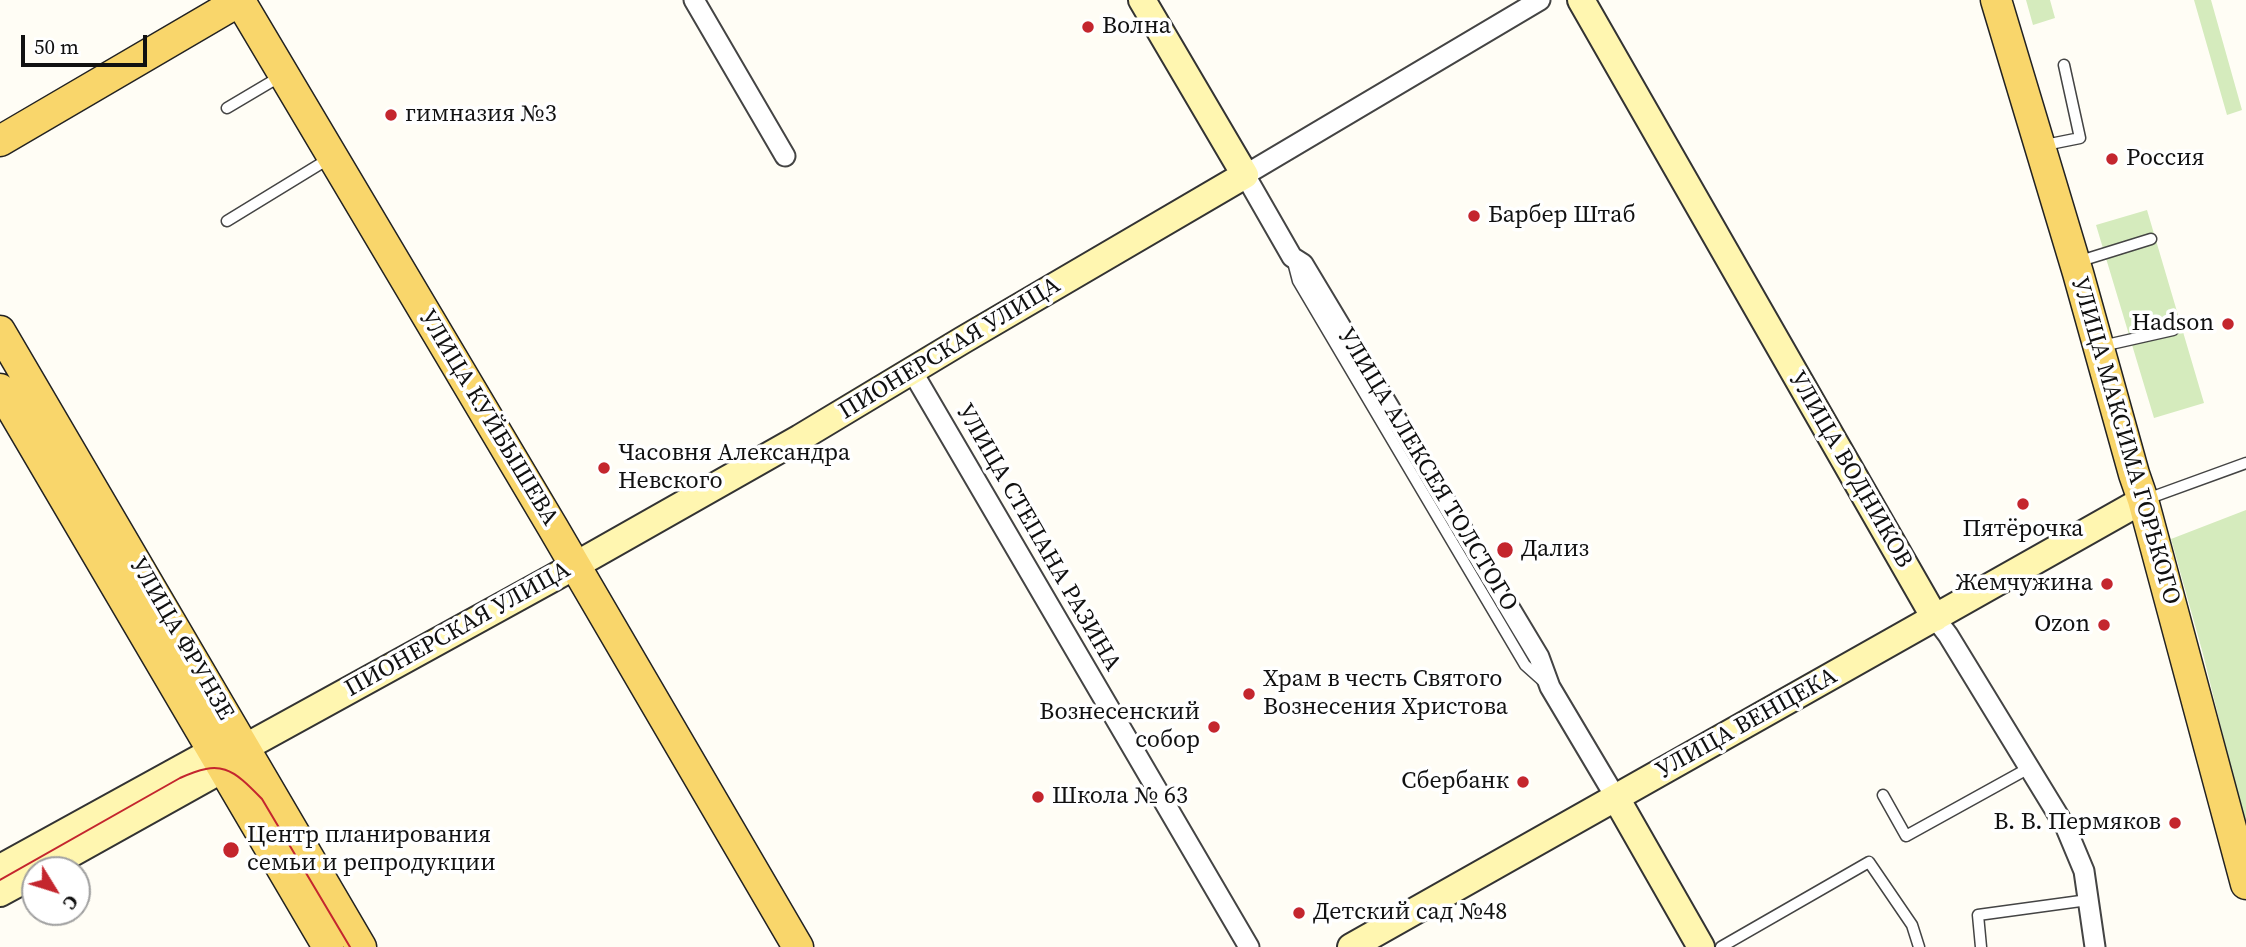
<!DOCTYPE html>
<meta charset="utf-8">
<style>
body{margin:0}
#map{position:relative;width:2246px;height:947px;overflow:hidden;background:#fffdf5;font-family:"Source Serif 4",serif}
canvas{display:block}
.north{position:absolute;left:21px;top:856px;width:70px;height:70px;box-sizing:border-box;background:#fff;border:2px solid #a0a0a0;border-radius:50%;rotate:128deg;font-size:19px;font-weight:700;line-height:28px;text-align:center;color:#111}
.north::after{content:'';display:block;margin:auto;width:24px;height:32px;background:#c4262e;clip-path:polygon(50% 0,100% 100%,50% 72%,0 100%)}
.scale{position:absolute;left:21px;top:35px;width:126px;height:32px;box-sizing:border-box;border:4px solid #111;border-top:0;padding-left:9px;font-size:21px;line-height:24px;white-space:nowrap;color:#111;-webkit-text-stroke:5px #fff;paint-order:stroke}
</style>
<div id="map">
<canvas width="2246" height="947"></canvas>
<div class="north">С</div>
<div class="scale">50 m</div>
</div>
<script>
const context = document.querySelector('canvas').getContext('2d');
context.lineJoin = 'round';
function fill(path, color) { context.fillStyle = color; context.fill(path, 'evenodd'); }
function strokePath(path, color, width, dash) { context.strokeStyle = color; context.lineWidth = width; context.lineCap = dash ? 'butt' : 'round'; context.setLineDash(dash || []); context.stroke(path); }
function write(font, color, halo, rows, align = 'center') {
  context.font = font + ' "Source Serif 4",serif'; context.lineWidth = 7; context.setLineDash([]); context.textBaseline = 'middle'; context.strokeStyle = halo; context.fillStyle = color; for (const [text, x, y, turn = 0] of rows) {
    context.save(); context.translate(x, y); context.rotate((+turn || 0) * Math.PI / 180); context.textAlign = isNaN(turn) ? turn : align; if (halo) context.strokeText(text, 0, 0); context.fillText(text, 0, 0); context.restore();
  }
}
const green = new Path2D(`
 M2026 0H2050L2055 18 2033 25Z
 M2194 0H2211L2242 110 2227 115Z
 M2147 210 2204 403 2154 418 2096 225Z
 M2246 510V829L2203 654 2171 539Z`);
const lane = new Path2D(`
 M227 108 281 76
 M2045 145 2080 138 2064 65
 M227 221 330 158
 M1292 258 1298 281 1525 665 1544 682
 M2077 262 2151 239
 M2102 346 2173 330
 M2147 499 2246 463
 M1883 795 1906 836 2029 768
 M1721 947 1869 862 1912 925 1919 947
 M1981 947 1978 915 2088 900`);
const street = new Path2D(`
 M694 0 785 156
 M1540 0 1245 175 1292 257 1303 264 1539 657 1550 687 1616 798
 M912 371 1249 947
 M1935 618 1948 635 2066 828 2084 871 2095 947`);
const secondary = new Path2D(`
 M1581 0 1935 618
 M244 748 553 578 800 438 963 340 1245 175 1142 0
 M1616 798 1701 947
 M0 868 213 751
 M42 870 223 769
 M0 893 35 874
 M1351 947 2143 500`);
const primary = new Path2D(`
 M1996 0 2078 273 2134 474 2143 500 2246 884
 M240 1 552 526 798 947
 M0 141 241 0
 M0 331C122 536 239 742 361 947
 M0 389 328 947`);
const tram = new Path2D(`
 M0 880 180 778C221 759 232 768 262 799L350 947`);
const markers = [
 [1088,27,7,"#c4262e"],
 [391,115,7,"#c4262e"],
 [2112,159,7,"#c4262e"],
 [1474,216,7,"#c4262e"],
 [2228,324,7,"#c4262e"],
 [604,468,7,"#c4262e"],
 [2023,504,7,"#c4262e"],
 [1505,550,9,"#c4262e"],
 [2107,584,7,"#c4262e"],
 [2104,625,7,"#c4262e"],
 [1249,694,7,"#c4262e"],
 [1214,727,7,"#c4262e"],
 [1523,782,7,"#c4262e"],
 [1038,797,7,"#c4262e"],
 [2175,823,7,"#c4262e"],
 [231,850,9,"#c4262e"],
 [1299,913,7,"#c4262e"]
];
const poiNames = [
 ["Волна",1102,27],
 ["гимназия №3",405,115],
 ["Россия",2126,159],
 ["Барбер Штаб",1488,216],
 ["Hadson",2214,324,"right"],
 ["Часовня Александра",618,454],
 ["Невского",618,482],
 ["Пятёрочка",2023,530,"center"],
 ["Дализ",1521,550],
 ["Жемчужина",2093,584,"right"],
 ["Ozon",2090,625,"right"],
 ["Храм в честь Святого",1263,680],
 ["Вознесения Христова",1263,708],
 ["Вознесенский",1200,713,"right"],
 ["собор",1200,741,"right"],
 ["Сбербанк",1509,782,"right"],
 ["Школа № 63",1052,797],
 ["В. В. Пермяков",2161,823,"right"],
 ["Центр планирования",247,836],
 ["семьи и репродукции",247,864],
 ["Детский сад №48",1313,913]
];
const streetNames = [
 ["ПИОНЕРСКАЯ УЛИЦА",950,349,-31],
 ["УЛИЦА КУЙБЫШЕВА",488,418,59],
 ["УЛИЦА МАКСИМА ГОРЬКОГО",2125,441,74],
 ["УЛИЦА АЛЕКСЕЯ ТОЛСТОГО",1427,470,59],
 ["УЛИЦА ВОДНИКОВ",1850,470,60],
 ["УЛИЦА СТЕПАНА РАЗИНА",1038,538,60],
 ["ПИОНЕРСКАЯ УЛИЦА",458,630,-29],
 ["УЛИЦА ФРУНЗЕ",181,639,60],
 ["УЛИЦА ВЕНЦЕКА",1747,724,-29]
];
fill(green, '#d5ebbd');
strokePath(lane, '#444', 13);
strokePath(street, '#444', 23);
strokePath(secondary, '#333', 30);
strokePath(primary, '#222', 33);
strokePath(lane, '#fff', 10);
strokePath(street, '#fff', 19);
strokePath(secondary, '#fff6b0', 26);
strokePath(primary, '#f9d66b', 30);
strokePath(tram, '#c4262e', 2);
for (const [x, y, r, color] of markers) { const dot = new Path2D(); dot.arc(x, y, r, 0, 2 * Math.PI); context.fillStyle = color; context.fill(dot); strokePath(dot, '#fff', 2.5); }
write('24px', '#111', '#fff', poiNames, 'left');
write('24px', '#111', '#fff', streetNames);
</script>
